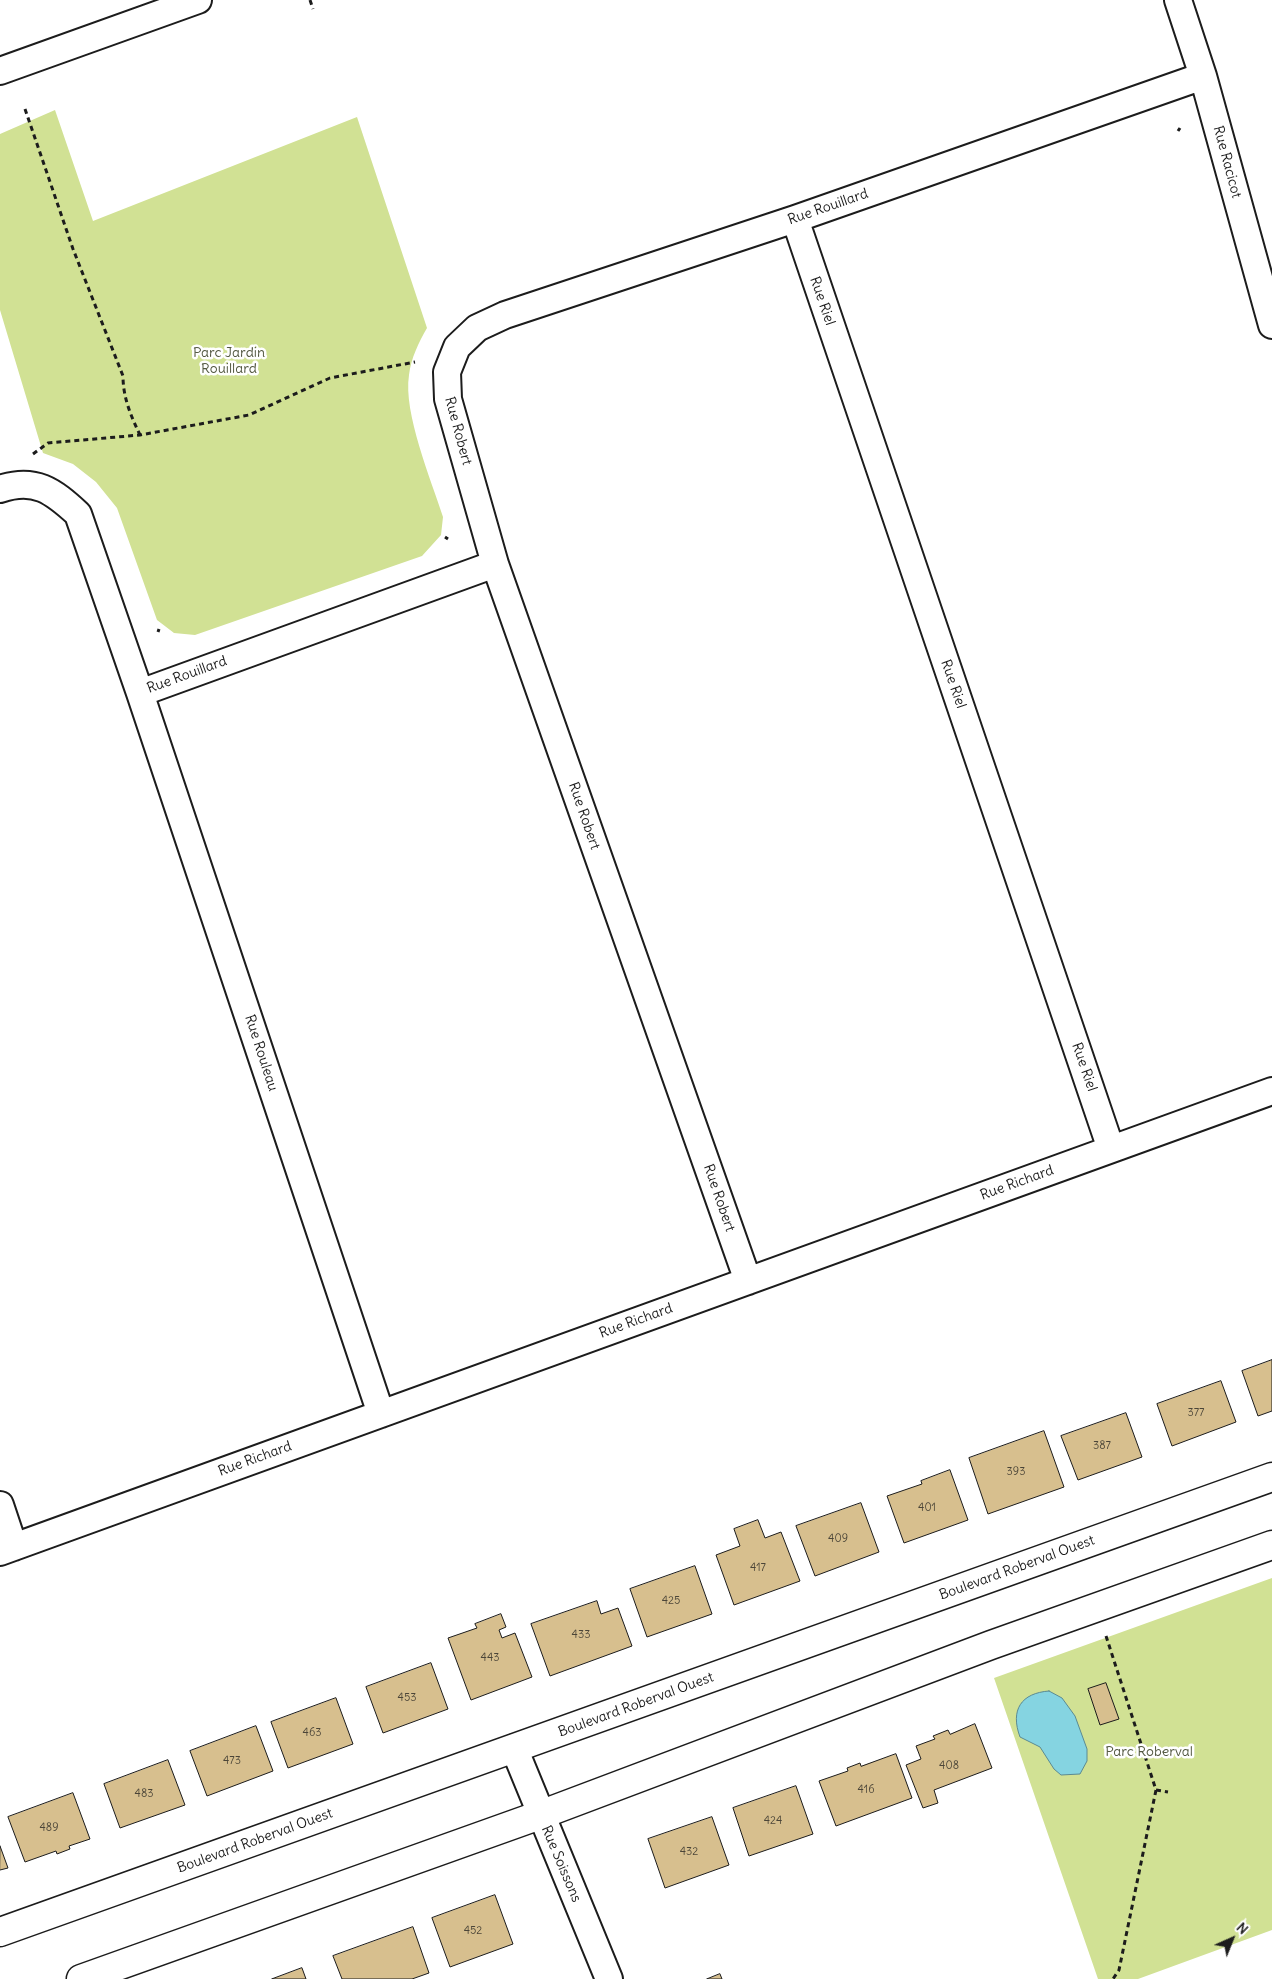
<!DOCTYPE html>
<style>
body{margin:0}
#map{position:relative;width:1272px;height:1979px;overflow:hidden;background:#fff;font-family:Delius,sans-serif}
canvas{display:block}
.north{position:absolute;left:1207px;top:1914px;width:50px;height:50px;-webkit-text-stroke:4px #fff;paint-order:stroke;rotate:44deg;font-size:14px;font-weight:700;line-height:20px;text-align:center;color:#1c1c1c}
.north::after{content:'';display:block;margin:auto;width:18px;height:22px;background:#1c1c1c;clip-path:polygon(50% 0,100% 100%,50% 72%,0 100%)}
</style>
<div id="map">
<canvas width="1272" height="1979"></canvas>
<div class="north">N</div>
</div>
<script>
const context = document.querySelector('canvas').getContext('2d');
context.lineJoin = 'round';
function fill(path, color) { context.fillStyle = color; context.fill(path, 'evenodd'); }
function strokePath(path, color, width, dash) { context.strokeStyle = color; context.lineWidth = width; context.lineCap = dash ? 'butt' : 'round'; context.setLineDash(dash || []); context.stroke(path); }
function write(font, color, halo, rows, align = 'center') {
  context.font = font + ' Delius,sans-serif'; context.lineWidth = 5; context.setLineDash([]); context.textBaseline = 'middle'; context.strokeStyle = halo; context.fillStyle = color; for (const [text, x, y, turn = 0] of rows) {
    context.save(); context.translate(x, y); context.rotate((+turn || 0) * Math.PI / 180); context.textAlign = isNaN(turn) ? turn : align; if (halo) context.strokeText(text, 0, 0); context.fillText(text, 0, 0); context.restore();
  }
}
const green = new Path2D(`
 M55 110 93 221 357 117 427 328C419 342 411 358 409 375 403 413 431 479 443 517L441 535 422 556 195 635 174 633 157 620 117 508 96 482 73 464 43 453 0 310V134Z
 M1272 1578V1930L1138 1979H1098L994 1678Z`);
const water = new Path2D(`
 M1049 1691 1062 1698 1075 1716 1087 1749V1761L1080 1774 1061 1775 1054 1769 1040 1747 1020 1737C1010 1710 1021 1693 1049 1691Z`);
const building = new Path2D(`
 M1272 1360V1411L1258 1416 1242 1371Z
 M1221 1381 1236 1422 1172 1446 1157 1404Z
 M1126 1413 1142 1457 1078 1480 1061 1436Z
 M1044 1431 1064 1487 988 1514 969 1458Z
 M950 1470 968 1520 904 1543 887 1496 922 1484 921 1481Z
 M861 1503 879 1552 815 1576 796 1526Z
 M758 1520 765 1538 781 1532 800 1581 734 1605 716 1555 740 1546 734 1529Z
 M695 1566 712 1614 647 1637 630 1589Z
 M597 1601 601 1614 618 1608 632 1646 550 1676 531 1624Z
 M501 1614 506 1627 499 1630 502 1638 515 1633 532 1677 471 1700 448 1638 477 1628 475 1624Z
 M431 1663 448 1709 383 1733 366 1687Z
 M1106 1683 1119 1719 1100 1725 1088 1689Z
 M336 1698 353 1744 288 1768 271 1722Z
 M975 1724 992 1768 934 1790 938 1803 923 1808 906 1765 921 1759 916 1746 935 1739 933 1736 948 1730 950 1734Z
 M256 1726 273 1771 207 1796 190 1751Z
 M896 1754 912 1798 836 1826 819 1781 848 1771 847 1768 860 1763 861 1766Z
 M168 1760 185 1805 120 1828 104 1784Z
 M796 1786 813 1834 749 1856 733 1808Z
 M73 1793 90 1839 69 1846 70 1849 57 1854 56 1851 25 1862 8 1817Z
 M712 1817 729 1865 665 1888 648 1839Z
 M0 1846 8 1868 0 1870Z
 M495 1895 513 1944 450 1967 432 1918Z
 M413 1927 429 1973 412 1979H342L333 1956Z
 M302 1968 306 1979H272Z
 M720 1974 722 1979H707Z`);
const path = new Path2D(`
 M310 0 313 9
 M25 109 73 249 123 376C123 398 131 416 140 435
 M1178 131 1180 128
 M33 454 48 443 140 435 249 415 330 378 415 362
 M445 537 448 539
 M158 632 159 629
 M1106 1636 1156 1790 1119 1970 1113 1979
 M1156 1790 1168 1792`);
const minor = new Path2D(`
 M1178 0 1203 76 1272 325
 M0 71 198 0
 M795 219 1111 1149
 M0 489C35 477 53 491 78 514L140 693 381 1414
 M140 693 495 564
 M748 1281 495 564 448 399 447 372 457 347 477 328 505 315 795 219 1203 76
 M0 1505 14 1547
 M0 1552 1272 1091
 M514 1748 609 1979`);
const tertiary = new Path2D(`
 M0 1932 1272 1477
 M81 1979 540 1815 991 1645 1272 1545`);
const numberNames = [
 ["377",1196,1413],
 ["387",1102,1446],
 ["393",1016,1472],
 ["401",927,1508],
 ["409",838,1539],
 ["417",758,1568],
 ["425",671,1601],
 ["433",581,1635],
 ["443",490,1658],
 ["453",407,1698],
 ["463",312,1733],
 ["473",232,1761],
 ["408",949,1766],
 ["416",866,1790],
 ["483",144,1794],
 ["424",773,1821],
 ["489",49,1828],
 ["432",689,1852],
 ["452",473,1931]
];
const streetNames = [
 ["Rue Racicot",1227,162,75],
 ["Rue Rouillard",828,207,-19],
 ["Rue Riel",822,301,71],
 ["Rue Robert",458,431,75],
 ["Rue Rouillard",187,675,-20],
 ["Rue Riel",953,684,71],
 ["Rue Robert",584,816,71],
 ["Rue Rouleau",261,1053,72],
 ["Rue Riel",1084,1067,71],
 ["Rue Richard",1017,1183,-20],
 ["Rue Robert",719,1198,71],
 ["Rue Richard",636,1321,-20],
 ["Rue Richard",255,1459,-20],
 ["Boulevard Roberval Ouest",1017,1568,-20],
 ["Boulevard Roberval Ouest",636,1705,-20],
 ["Boulevard Roberval Ouest",255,1841,-20],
 ["Rue Soissons",561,1864,67]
];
const parkNames = [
 ["Parc Jardin",229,353],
 ["Rouillard",229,369],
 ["Parc Roberval",1149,1752]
];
fill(green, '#d1e194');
fill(water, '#85d4e1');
strokePath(water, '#5b8a92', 1);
fill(building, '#d7bf8e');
strokePath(building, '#1c1c1c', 1);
strokePath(minor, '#1c1c1c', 30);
strokePath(tertiary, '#1c1c1c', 31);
strokePath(path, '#1c1c1c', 3, [5, 4]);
strokePath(minor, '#fff', 26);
strokePath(tertiary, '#fff', 28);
write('11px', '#4b4538', null, numberNames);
write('14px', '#1c1c1c', '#fff', streetNames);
write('14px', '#525740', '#fff', parkNames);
</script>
